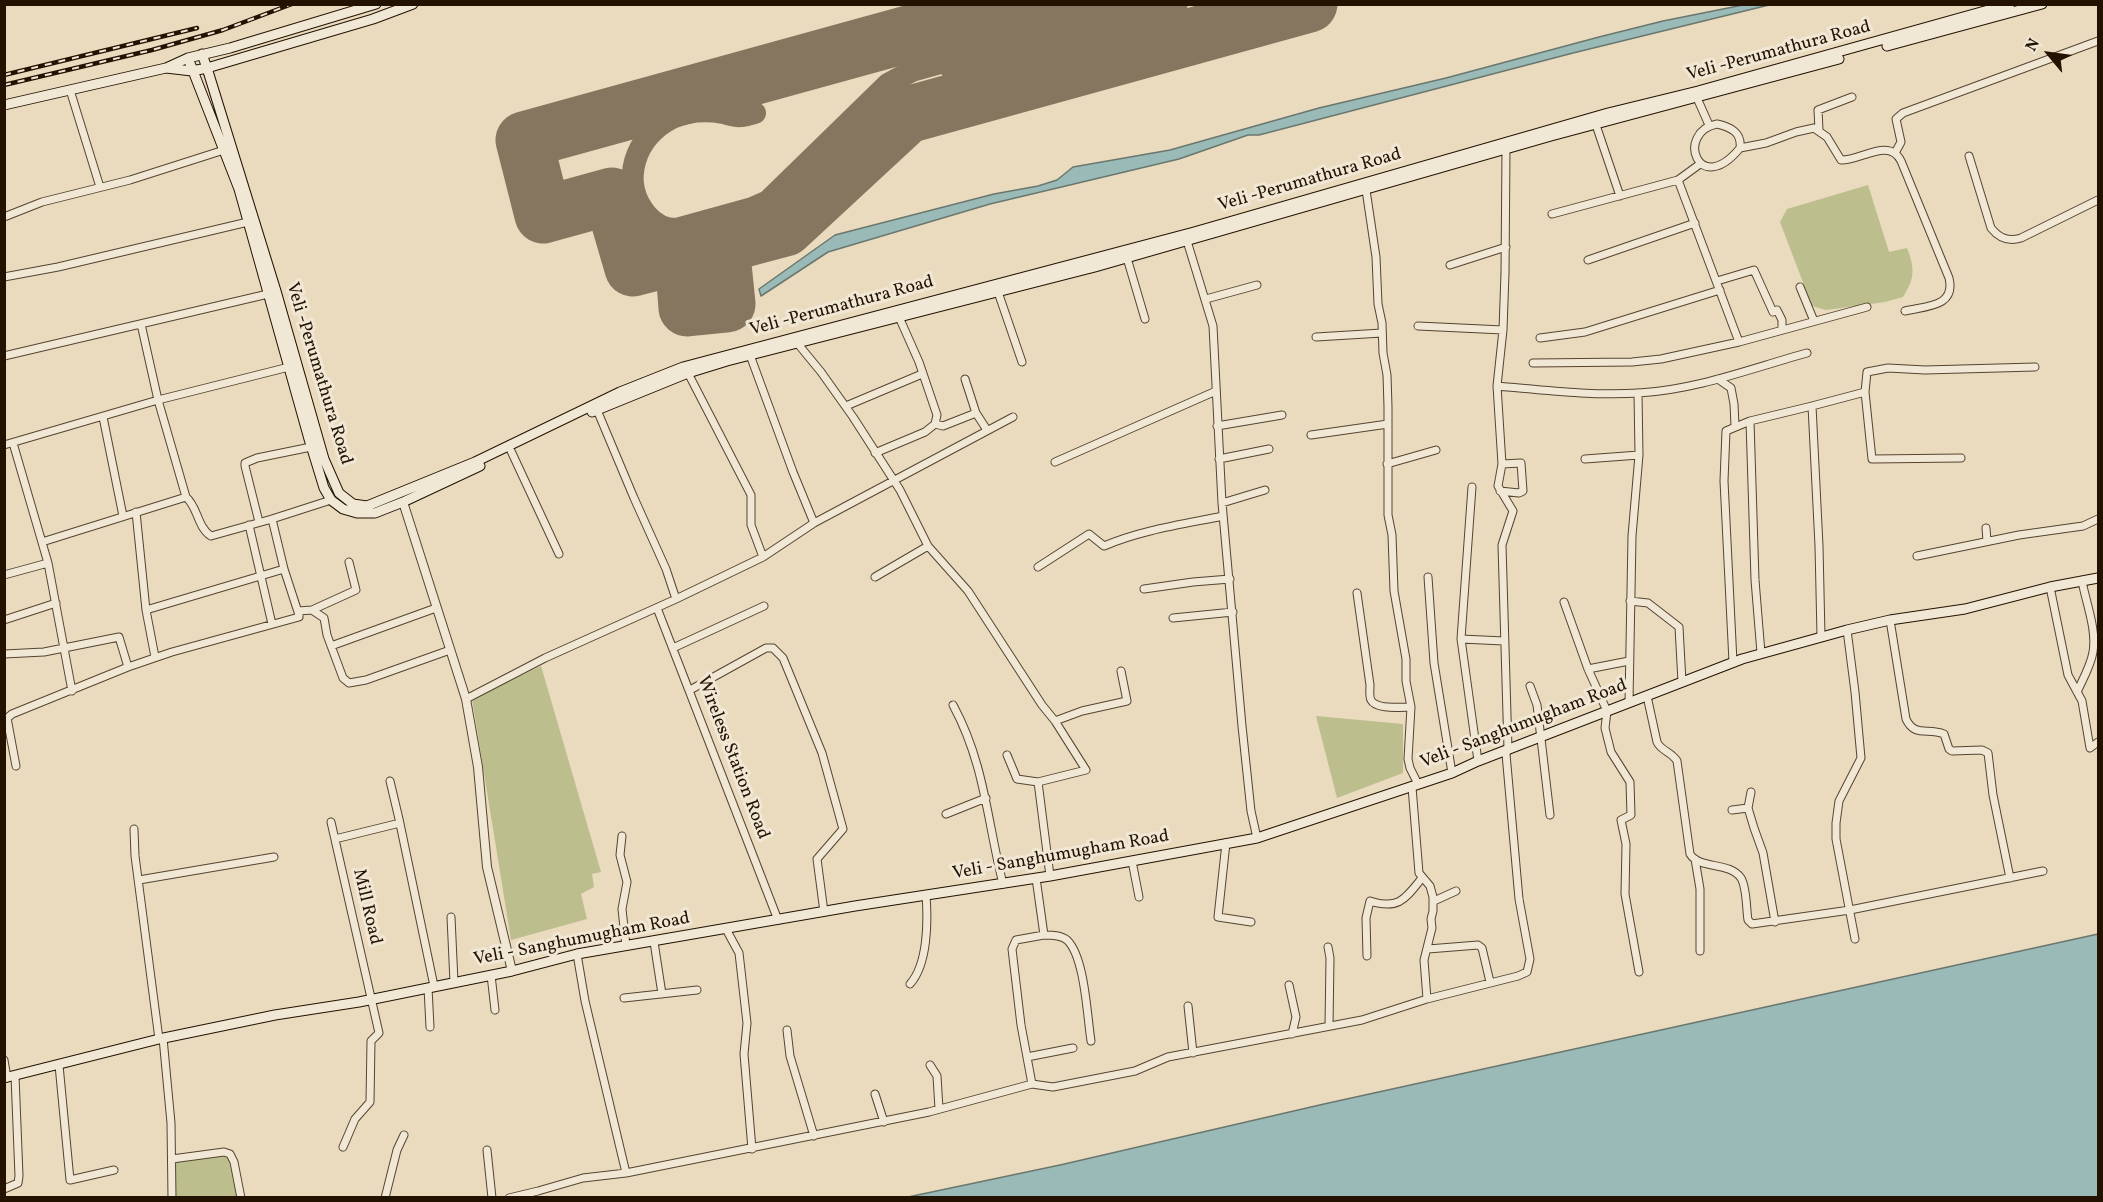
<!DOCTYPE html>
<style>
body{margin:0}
#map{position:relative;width:2103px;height:1202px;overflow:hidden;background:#eadabe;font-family:Vollkorn,serif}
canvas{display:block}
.frame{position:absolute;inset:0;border:6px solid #231200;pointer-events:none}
.north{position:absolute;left:2019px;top:24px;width:60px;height:60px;-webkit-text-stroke:4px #f1e7d5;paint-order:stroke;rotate:299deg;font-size:16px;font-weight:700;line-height:24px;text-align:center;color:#231200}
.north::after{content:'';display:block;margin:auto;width:21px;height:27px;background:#231200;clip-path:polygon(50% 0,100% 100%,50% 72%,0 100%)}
</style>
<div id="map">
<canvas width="2103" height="1202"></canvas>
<div class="frame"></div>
<div class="north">N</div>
</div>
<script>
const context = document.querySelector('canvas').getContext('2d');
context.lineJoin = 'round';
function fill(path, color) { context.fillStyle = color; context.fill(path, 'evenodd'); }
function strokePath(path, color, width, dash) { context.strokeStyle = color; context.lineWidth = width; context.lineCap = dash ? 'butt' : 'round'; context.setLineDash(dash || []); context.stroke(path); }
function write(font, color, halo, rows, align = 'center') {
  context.font = font + ' Vollkorn,serif'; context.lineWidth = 6; context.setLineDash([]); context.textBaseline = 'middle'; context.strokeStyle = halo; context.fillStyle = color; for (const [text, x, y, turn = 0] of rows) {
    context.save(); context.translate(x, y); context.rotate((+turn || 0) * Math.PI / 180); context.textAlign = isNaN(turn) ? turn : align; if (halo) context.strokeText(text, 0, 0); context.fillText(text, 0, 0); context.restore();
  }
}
const green = new Path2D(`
 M1868 185 1889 252 1907 248C1915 269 1915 278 1903 297L1885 302 1826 310 1812 306 1780 222 1787 209Z
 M541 666 601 872 592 874 594 887 581 894 587 919 511 940 472 699Z
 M1316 716 1403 724V773L1337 798Z
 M230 1155 237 1197H176L175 1162Z`);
const water = new Path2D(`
 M1743 5H1769L1573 53 1259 135H1248L1179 159 990 204 828 252 761 296 759 289 835 235 994 194 1038 186 1057 180 1073 167 1170 150 1319 108 1446 78 1599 37 1663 21Z
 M2098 934V1197H908L1060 1165 1324 1104Z`);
const taxiway = new Path2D(`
 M755 113C750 114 745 116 741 116 735 117 728 114 723 113 706 110 688 111 672 118 635 136 619 182 647 215 654 223 665 229 676 229L752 208 768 201 888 84 912 71 973 54`);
const runway = new Path2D(`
 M1017 4 524 140 543 215 612 196 633 268 683 255 687 308 727 304 721 245 785 228 907 115 1309 4
 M964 57 1159 5`);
const minor = new Path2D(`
 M70 90 100 187
 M1697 98 1709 125
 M1717 124C1730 127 1742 132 1740 148 1698 199 1675 132 1717 124Z
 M1596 125 1620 196
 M1819 130 1818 110 1852 97
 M1740 148 1766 143 1796 132 1814 128 1827 137 1841 160C1860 161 1889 137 1901 161L1949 278C1956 307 1926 306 1905 311
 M1506 149 1505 273 1503 330 1497 386C1544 390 1592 396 1639 393 1696 390 1752 368 1807 353
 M1895 153 1901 142 1896 119 1903 113 2098 41
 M1969 156 1991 228C1999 238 2008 242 2021 238L2098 200
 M1678 180 1739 342
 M1366 190 1376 257 1378 304 1382 323 1383 353 1387 375 1388 407V515L1392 535 1394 591 1406 659V681L1411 707 1408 759 1410 768 1418 784
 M1552 214 1678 180 1700 164
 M4 217 42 202 130 180 224 150
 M1187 241 1213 326 1222 503 1242 726 1251 811 1257 838
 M1127 258 1145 319
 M1588 260 1695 223
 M1450 265 1506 247
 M4 277 58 267 248 222
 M1717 281 1754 270 1773 312 1777 310 1782 320V330
 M1800 287 1814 321
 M998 292 1022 362
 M1206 299 1257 285
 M141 324 158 400 186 497
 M1418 326 1503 330
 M1316 337 1382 333
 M1540 338 1585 332 1720 290
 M798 344 821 372 853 417 900 490 928 546 968 591 1042 705 1055 721 1082 711 1127 701 1121 671
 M750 355 793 472 814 523
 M4 356 268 294
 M1533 363 1632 362 1661 359 1739 342 1867 307
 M688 373 751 495V525L763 557
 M965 379 976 413 987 430
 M1718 379 1731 388 1734 404 1735 426
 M1865 392 1872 459 1961 458
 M846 406 922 374
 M103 417 123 516
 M1750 421 1755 580 1761 653
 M935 424 943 426 976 413
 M1217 426 1282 415
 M1311 435 1388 424
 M4 445 158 400 289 367
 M511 451 559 554
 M875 453 925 432 935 424 937 415 919 362 899 317
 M1219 459 1269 449
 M1585 459 1639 455
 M1055 462 1216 391
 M1387 464 1436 450
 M1472 487 1461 639 1478 761
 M1500 491 1519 493 1523 491 1521 463 1502 464
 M1222 503 1265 490
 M136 512 146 610 155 657
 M272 519 284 569 299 615
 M259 522 245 466V463L257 458 311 447
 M249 525 272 624
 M1986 528 1987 541
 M42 542 186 497C198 507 197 527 211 536L272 519 331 500
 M1917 556 2019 535 2083 526 2098 519
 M48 563 72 691
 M1038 567 1089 534 1104 546C1141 530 1184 524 1223 516
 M4 575 48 563 13 443
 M875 577 928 546
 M1428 577 1434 663 1452 773
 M2050 587 2068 675 2082 701 2090 748 2098 742
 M1144 589 1193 582 1230 579
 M1357 593 1370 685C1370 689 1369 697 1371 700 1376 710 1401 707 1411 707
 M676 599 763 557 814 523 1013 417
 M1630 601 1648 603 1679 627 1682 682
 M1564 602 1588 669 1607 711 1605 728 1611 752 1630 782 1631 815 1621 820 1626 844 1625 894 1639 972
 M657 608 778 920
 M146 610 284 569
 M312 610 356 590 349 562
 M1173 618 1233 612
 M4 620 56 603
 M1890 620 1906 719C1915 738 1928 727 1944 734L1949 749 1952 751 1982 750 1988 753 1993 795 2010 878
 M1847 630 1855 692 1861 758 1839 801 1836 823V839L1855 939
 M1821 636 1819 546 1812 406 1865 392 1867 372 1888 368 1925 370 2035 367
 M1461 639 1504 641
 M331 646 436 608
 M673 648 764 606
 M4 654 44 652 119 637 128 667
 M1733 662 1724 481 1726 431 1750 421 1812 406
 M1588 669 1629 661
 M1530 686 1537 705 1550 815
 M690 690 766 648H773L783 658 822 753 843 829 817 859 824 912
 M2077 692C2083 679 2091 665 2093 652 2097 630 2086 603 2082 581
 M1647 696 1657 742C1661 751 1672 752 1677 761L1690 854C1700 870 1729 861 1741 878 1747 888 1746 908 1748 920L1752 924 1850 910 2043 871
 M466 699 545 658 676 599 666 569 634 498 597 410
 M1629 702 1632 536 1639 455 1638 393
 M953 705C985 764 987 821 1003 884
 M7 718 16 766
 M4 721 12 714 128 667 172 652 299 617 298 611 312 610 324 618 327 635 343 678 349 683 366 680 450 650
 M1007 755 1017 779 1038 782
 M390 781 399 819 434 986
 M1412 787 1419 873 1430 886 1433 897V911L1431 919 1432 928 1424 960 1427 999
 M1751 792 1748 808 1754 828 1763 853 1775 922
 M1732 810 1748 808
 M946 814 986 798
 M331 822 379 1033 371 1041 370 1102 355 1119 343 1147
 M134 829 135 856 159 1039
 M622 836 620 855 627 882 622 909 626 946
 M335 839 400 823
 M1226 843 1218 917 1251 922
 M1695 859 1700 889V951
 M1132 861 1139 897
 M1050 876 1038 782 1086 770 1055 721
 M1036 878 1044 935 1016 940 1012 949 1021 1025 1032 1084 1053 1087 1135 1071 1168 1057 1362 1020 1427 999 1518 976 1527 972 1530 959 1519 899 1506 754 1508 749 1502 545 1513 511 1498 486 1502 464 1497 386
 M139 880 274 857
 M1434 901 1456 891
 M451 917 454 982
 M726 929 739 953 747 1023 744 1054 752 1149
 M1044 935C1052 935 1061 935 1067 940 1085 957 1087 1016 1091 1041
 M654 942 662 994
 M1328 947 1330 958 1329 1026
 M1428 949 1478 945 1482 948 1490 982
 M577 954 585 1001 626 1173
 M1367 956 1366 918 1370 901C1399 910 1405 899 1422 878
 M491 975 495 1010
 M910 984C928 964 928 921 926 895
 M1289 985 1296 1017 1292 1034
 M428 988 430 1027
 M624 998 697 990
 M1188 1006 1193 1053
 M787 1030 790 1056 814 1136
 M163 1038 171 1123 172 1198
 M1027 1057 1073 1048
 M4 1060 7 1078
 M59 1065 70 1180 114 1170
 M930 1065 937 1076 939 1109
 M875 1094 884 1122
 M487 1150 492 1198
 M172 1159 224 1152 230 1154 234 1162 241 1198
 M4 1189 18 1183 19 1176 15 1076
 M385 1198 397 1150 404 1135
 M509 1198 538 1191 583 1178 626 1173 929 1112 1032 1084`);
const tertiary = new Path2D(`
 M403 502 466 699 478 767 487 867 512 971`);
const secondary = new Path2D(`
 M413 4 373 19 207 68 276 291 324 459 339 493 353 504 367 506 475 462 620 392 683 367 1194 232 1608 113 1698 91 2010 4
 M1887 46 2042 4
 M188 58 239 189 309 439 324 488 331 500 343 509 357 513H375L403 502 480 466
 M166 68 188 58 230 48 376 4
 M4 105 166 68 192 71 207 68 202 54
 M592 412 688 373 727 361 1095 267 1551 136 1839 59
 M4 1078 159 1039 275 1015 359 1002 512 971 577 954 855 906 1050 876 1257 838 1452 773 1478 761 1742 659 1847 630 1890 620 1965 609 2050 587 2098 578`);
const rail = new Path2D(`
 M4 75 197 28
 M4 85 152 50 223 30 292 4`);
const streetNames = [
 ["Veli -Perumathura Road",1779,52,-15],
 ["Veli -Perumathura Road",1310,181,-16],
 ["Veli -Perumathura Road",842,307,-15],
 ["Veli -Perumathura Road",318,374,73],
 ["Veli - Sanghumugham Road",1524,725,-21],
 ["Wireless Station Road",732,758,69],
 ["Veli - Sanghumugham Road",1061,856,-10],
 ["Mill Road",366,907,77],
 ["Veli - Sanghumugham Road",582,940,-11]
];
fill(green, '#bcbe8e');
fill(water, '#99bab7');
strokePath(water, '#6a776e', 1.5);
strokePath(taxiway, '#86765f', 22);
strokePath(runway, '#86765f', 57);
strokePath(minor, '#554430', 9);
strokePath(tertiary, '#554430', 10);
strokePath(secondary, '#231200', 11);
strokePath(minor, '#f1e7d5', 7);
strokePath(tertiary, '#f1e7d5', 8);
strokePath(secondary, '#f1e7d5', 9);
strokePath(rail, '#231200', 4.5);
strokePath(rail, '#f1e7d5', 2, [7]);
write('18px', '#231200', '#f1e7d5', streetNames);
</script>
